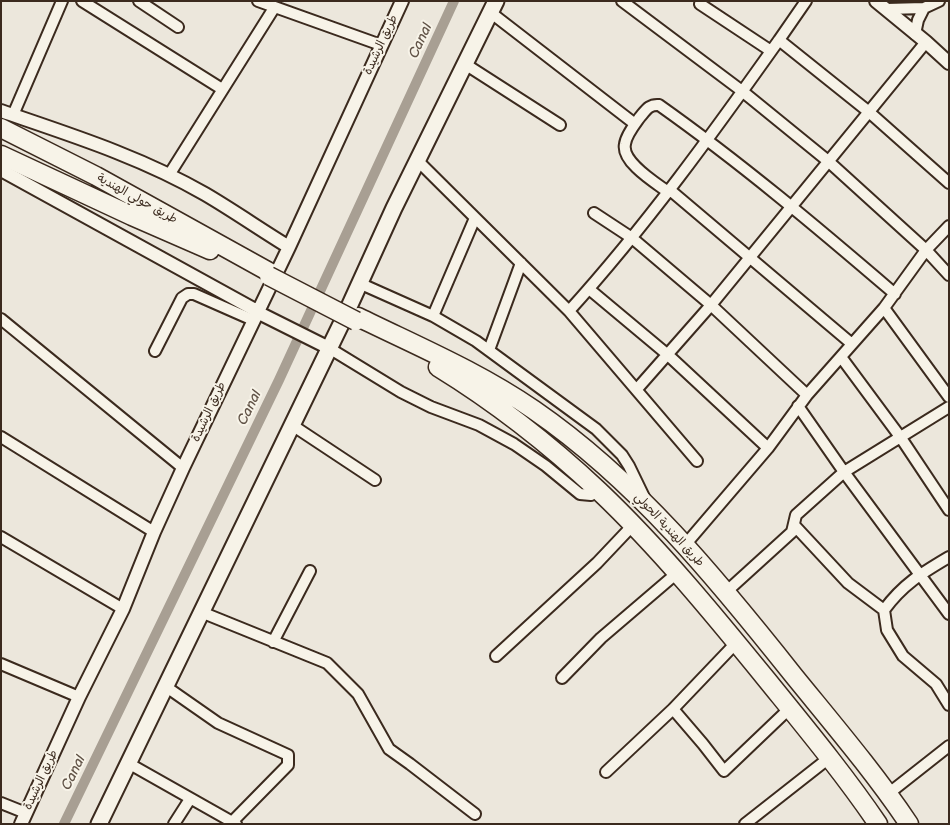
<!DOCTYPE html>
<meta charset="utf-8">
<style>
body{margin:0}
#map{position:relative;width:950px;height:825px;overflow:hidden;background:#ece7dc;font-family:"Balsamiq Sans",sans-serif}
canvas{display:block}
.frame{position:absolute;inset:0;border:2px solid #3b2a1e;pointer-events:none}
</style>
<div id="map">
<canvas width="950" height="825"></canvas>
<div class="frame"></div>
</div>
<script>
const context = document.querySelector('canvas').getContext('2d');
context.lineJoin = 'round';
function strokePath(path, color, width, dash) { context.strokeStyle = color; context.lineWidth = width; context.lineCap = dash ? 'butt' : 'round'; context.setLineDash(dash || []); context.stroke(path); }
function write(font, color, halo, rows, align = 'center') {
  context.font = font + ' "Balsamiq Sans","Playpen Sans Arabic",sans-serif'; context.lineWidth = 4; context.setLineDash([]); context.textBaseline = 'middle'; context.strokeStyle = halo; context.fillStyle = color; for (const [text, x, y, turn = 0] of rows) {
    context.save(); context.translate(x, y); context.rotate((+turn || 0) * Math.PI / 180); context.textAlign = isNaN(turn) ? turn : align; if (halo) context.strokeText(text, 0, 0); context.fillText(text, 0, 0); context.restore();
  }
}
const canal = new Path2D(`
 M64 824 279 380 454 1`);
const minor = new Path2D(`
 M82 1 222 89
 M139 1 178 27
 M258 1 381 45
 M622 1 742 91 828 161 926 250 949 275
 M700 4 771 51
 M887 9 924 8 939 1
 M490 12 635 124
 M915 34 918 20 924 8
 M779 40 806 1
 M465 64 560 125
 M13 115 62 1
 M417 160 569 311 697 461
 M169 175 274 8
 M670 190 852 344
 M668 192C656 183 621 162 625 144 626 135 635 124 640 117 646 110 649 104 659 105 741 163 818 228 895 294
 M594 213 632 238 711 305 807 395
 M359 283 433 316 476 341 596 429 622 455 629 466 644 497
 M589 289 668 355 768 448
 M884 308 949 397
 M569 311C646 226 713 133 779 40L869 112 949 183
 M433 316 475 218
 M1 319 183 468
 M329 348 401 392 431 407 479 425 514 444 546 466 580 494 591 495 599 491
 M489 350 521 263
 M155 351 182 298 188 294H194L253 320
 M841 357 901 438 949 510
 M637 389 711 305 926 42
 M798 406 844 472 949 614
 M292 425 375 480
 M1 437 154 532
 M794 525 848 583 884 610
 M1 537 123 609
 M685 545 768 448 807 395 884 308 926 250 949 226
 M949 557C922 573 903 584 884 610L887 630 903 656 936 684 949 705
 M726 592 792 532 796 515 844 472 949 407
 M201 612 327 663 358 694 389 749 410 764 475 814
 M273 642 310 571
 M496 656 597 563 633 525
 M1 664 79 697
 M562 678 601 638 677 573
 M165 686 218 723 288 755V765L232 822
 M673 709 703 744 724 771 790 708
 M128 763 236 824
 M606 772 673 709 736 643
 M888 794 949 746
 M1 803 26 813
 M174 824 190 799
 M745 824 829 758`);
const tertiary = new Path2D(`
 M876 1 926 42 949 63
 M1 111C71 135 141 157 205 194 234 211 261 230 289 247
 M1 170 257 311
 M257 312 329 348
 M21 824 79 697 123 609 154 532 183 468 289 247 402 1`);
const secondary = new Path2D(`
 M99 824 343 320 394 208 496 1`);
const trunk = new Path2D(`
 M1 128 96 176 271 273
 M1 155 132 216 210 250
 M358 317C417 346 479 372 534 410 637 481 717 579 794 676 833 724 874 772 909 824
 M438 367C495 402 550 445 599 491 660 549 714 615 767 680 805 727 844 774 878 824`);
const trunkBridge = new Path2D(`
 M269 276 356 321`);
const streetNames = [
 ["طريق الرشيدة",381,45,-65],
 ["طريق حولي الهندية",137,199,29],
 ["طريق الرشيدة",209,412,-65],
 ["طريق الهندية الحولي",669,530,47],
 ["طريق الرشيدة",41,780,-65]
];
const waterNames = [
 ["Canal",421,41,-65],
 ["Canal",250,408,-64],
 ["Canal",74,773,-64]
];
strokePath(canal, '#a89f93', 10);
strokePath(minor, '#3b2a1e', 14);
strokePath(tertiary, '#3b2a1e', 16);
strokePath(secondary, '#3b2a1e', 19);
strokePath(trunk, '#3b2a1e', 21);
strokePath(minor, '#f7f3e8', 10);
strokePath(tertiary, '#f7f3e8', 12);
strokePath(secondary, '#f7f3e8', 15);
strokePath(trunk, '#f7f3e8', 18);
strokePath(trunkBridge, '#3b2a1e', 21, []);
strokePath(trunkBridge, '#f7f3e8', 18);
write('12px', '#3b2a1e', '#f7f3e8', streetNames);
write('italic 14px', '#615347', '#f7f3e8', waterNames);
</script>
